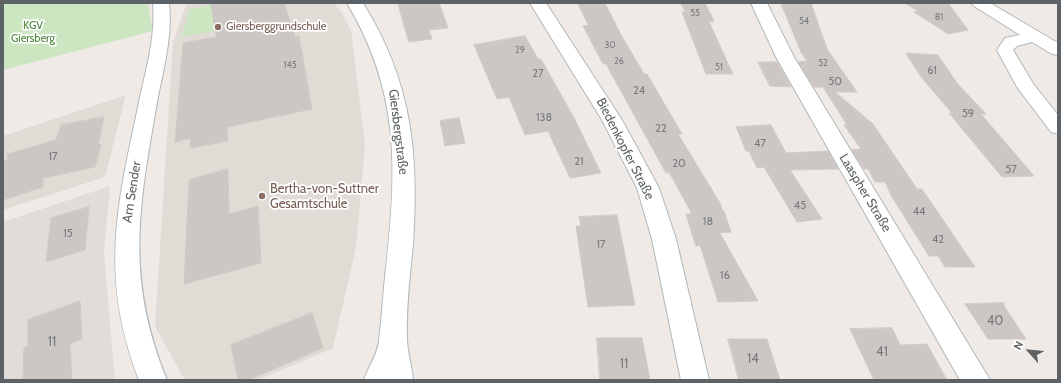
<!DOCTYPE html>
<meta charset="utf-8">
<style>
body{margin:0}
#map{position:relative;width:1061px;height:383px;overflow:hidden;background:#efeae5;font-family:Cabin,sans-serif}
canvas{display:block}
.frame{position:absolute;inset:0;border:4px solid #5c6265;pointer-events:none}
.north{position:absolute;left:1009px;top:331px;width:40px;height:40px;-webkit-text-stroke:3px #fff;paint-order:stroke;rotate:297deg;font-size:11px;font-weight:700;line-height:16px;text-align:center;color:#5c6265}
.north::after{content:'';display:block;margin:auto;width:14px;height:18px;background:#5c6265;clip-path:polygon(50% 0,100% 100%,50% 72%,0 100%)}
</style>
<div id="map">
<canvas width="1061" height="383"></canvas>
<div class="frame"></div>
<div class="north">N</div>
</div>
<script>
const context = document.querySelector('canvas').getContext('2d');
context.lineJoin = 'round';
function fill(path, color) { context.fillStyle = color; context.fill(path, 'evenodd'); }
function strokePath(path, color, width, dash) { context.strokeStyle = color; context.lineWidth = width; context.lineCap = dash ? 'butt' : 'round'; context.setLineDash(dash || []); context.stroke(path); }
function write(font, color, halo, rows, align = 'center') {
  context.font = font + ' Cabin,sans-serif'; context.lineWidth = 3.5; context.setLineDash([]); context.textBaseline = 'middle'; context.strokeStyle = halo; context.fillStyle = color; for (const [text, x, y, turn = 0] of rows) {
    context.save(); context.translate(x, y); context.rotate((+turn || 0) * Math.PI / 180); context.textAlign = isNaN(turn) ? turn : align; if (halo) context.strokeText(text, 0, 0); context.fillText(text, 0, 0); context.restore();
  }
}
const industrial = new Path2D(`
 M110 186 104 252 115 380H3V222Z`);
const education = new Path2D(`
 M187 3H334L342 13 351 30 365 145 356 247 333 348 258 380H185L155 327 173 42Z
 M126 95 105 177 3 210V136Z`);
const green = new Path2D(`
 M3 3H148L153 31 3 70Z
 M223 3 242 26 181 37 190 9Z`);
const building = new Path2D(`
 M211 3H284L295 37 299 36 312 109 227 127 228 141 190 148 191 138 175 142 183 43 216 37Z
 M398 3H439L448 28 429 30 432 39 409 42Z
 M578 3H605L620 33 644 74H647L682 134H678L720 203 723 211H724L731 232 720 233 758 301 718 302 700 245 696 246 691 231 686 214H692L669 172 666 173 606 64H603L583 26 588 25Z
 M681 3H705L714 21 709 22 733 74H706L682 12H685Z
 M781 3H811L827 49 857 92H835L873 124 917 189H922L975 267H945L938 256H929L892 197 885 182H875L868 169H864L852 150 861 149 844 125H847L823 87H814L798 62 807 61 801 52Z
 M905 3H948L968 30 948 34 914 12 918 11Z
 M525 36 538 59H541L574 118 601 173 570 178 548 131 525 135 509 97 497 99 474 45Z
 M906 53 938 55 957 83 986 114H981L1034 176 1002 177 949 113H952L921 77Z
 M758 62H777L791 87 770 86Z
 M104 117 98 145 101 144 95 167 43 178V187L3 200V161L8 160 7 154 56 140 61 125Z
 M459 118 465 143 445 146 440 121Z
 M771 125 786 153 828 151 838 169 790 170 822 219 797 222 764 167 757 168 749 151H746L736 127Z
 M228 169 229 214 258 206 261 263 184 284 189 180Z
 M89 207 85 250 46 262 51 218Z
 M617 215 635 305 588 307 576 226H581L579 217Z
 M80 301 82 339 70 344 72 380H23L24 348 28 347V320Z
 M1004 303V306L1026 339H988L965 304Z
 M312 313 323 348 248 380H238L231 345Z
 M892 328 900 345 927 344 947 380H874L850 329Z
 M597 338H642L650 380H600Z
 M728 339H767L780 380H739Z`);
const street = new Path2D(`
 M153 3H169C173 39 162 73 156 108 138 211 126 280 167 380H139C100 279 116 209 138 107 145 72 156 39 153 3Z
 M530 3H546L622 120 659 188 676 239 709 380H681L652 239 637 188 602 120Z
 M751 3H767L794 57 990 380H960L776 57Z
 M971 3H990L1058 43V55L1052 54 1032 42 1017 46 1013 50 1034 85 1058 115V134L1051 132 1017 87 997 50 1005 38 1020 35 974 6Z`);
const secondary = new Path2D(`
 M347 3H363C412 82 419 153 413 244 410 275 406 307 407 338 407 352 412 366 413 380H364C368 368 378 353 379 341 382 316 383 292 386 268 397 169 400 92 347 3Z`);
const markers = [
 [218,27,4,"#8d6e63"],
 [262,196,4,"#8d6e63"]
];
const farNumbernames = [
 ["55",695,13],
 ["81",939,17],
 ["54",804,21],
 ["30",610,45],
 ["29",520,50],
 ["26",619,61],
 ["52",823,63],
 ["145",290,65],
 ["51",719,67]
];
const farParknames = [
 ["KGV",33,26],
 ["Giersberg",33,39]
];
const farEducationnames = [
 ["Giersberggrundschule",226,27]
];
const numberNames = [
 ["61",932,71],
 ["27",538,74],
 ["50",835,82],
 ["24",639,91],
 ["59",968,114],
 ["138",544,118],
 ["22",661,129],
 ["47",760,144],
 ["17",53,157],
 ["21",579,162],
 ["20",679,164],
 ["57",1011,170],
 ["45",800,206],
 ["44",919,212],
 ["18",708,222],
 ["15",68,234],
 ["42",938,240],
 ["17",601,245],
 ["16",725,276]
];
const streetNames = [
 ["Giersbergstraße",398,132,83],
 ["Biedenkopfer Straße",625,149,63],
 ["Am Sender",132,192,-81],
 ["Laaspher Straße",865,193,59]
];
const educationNames = [
 ["Bertha-von-Suttner",270,189],
 ["Gesamtschule",270,204]
];
const nearNumbernames = [
 ["40",995,321],
 ["11",52,342],
 ["41",882,352],
 ["14",753,359],
 ["11",624,364]
];
fill(industrial, '#e0dcd9');
fill(education, '#e1dbd6');
fill(green, '#cbe6c1');
fill(building, '#ccc7c4');
strokePath(building, '#d3cac3', 1);
strokePath(street, '#b2b7b9', 2);
strokePath(secondary, '#b3b9bc', 2);
fill(street, '#fff');
fill(secondary, '#fff');
for (const [x, y, r, color] of markers) { const dot = new Path2D(); dot.arc(x, y, r, 0, 2 * Math.PI); context.fillStyle = color; context.fill(dot); strokePath(dot, '#fff', 1.5); }
write('9px', '#787b7d', null, farNumbernames);
write('11px', '#478336', '#fff', farParknames);
write('11px', '#785e54', '#fff', farEducationnames, 'left');
write('11px', '#787b7d', null, numberNames);
write('13px', '#5c6265', '#fff', streetNames);
write('13px', '#785e54', '#fff', educationNames, 'left');
write('13px', '#787b7d', null, nearNumbernames);
</script>
